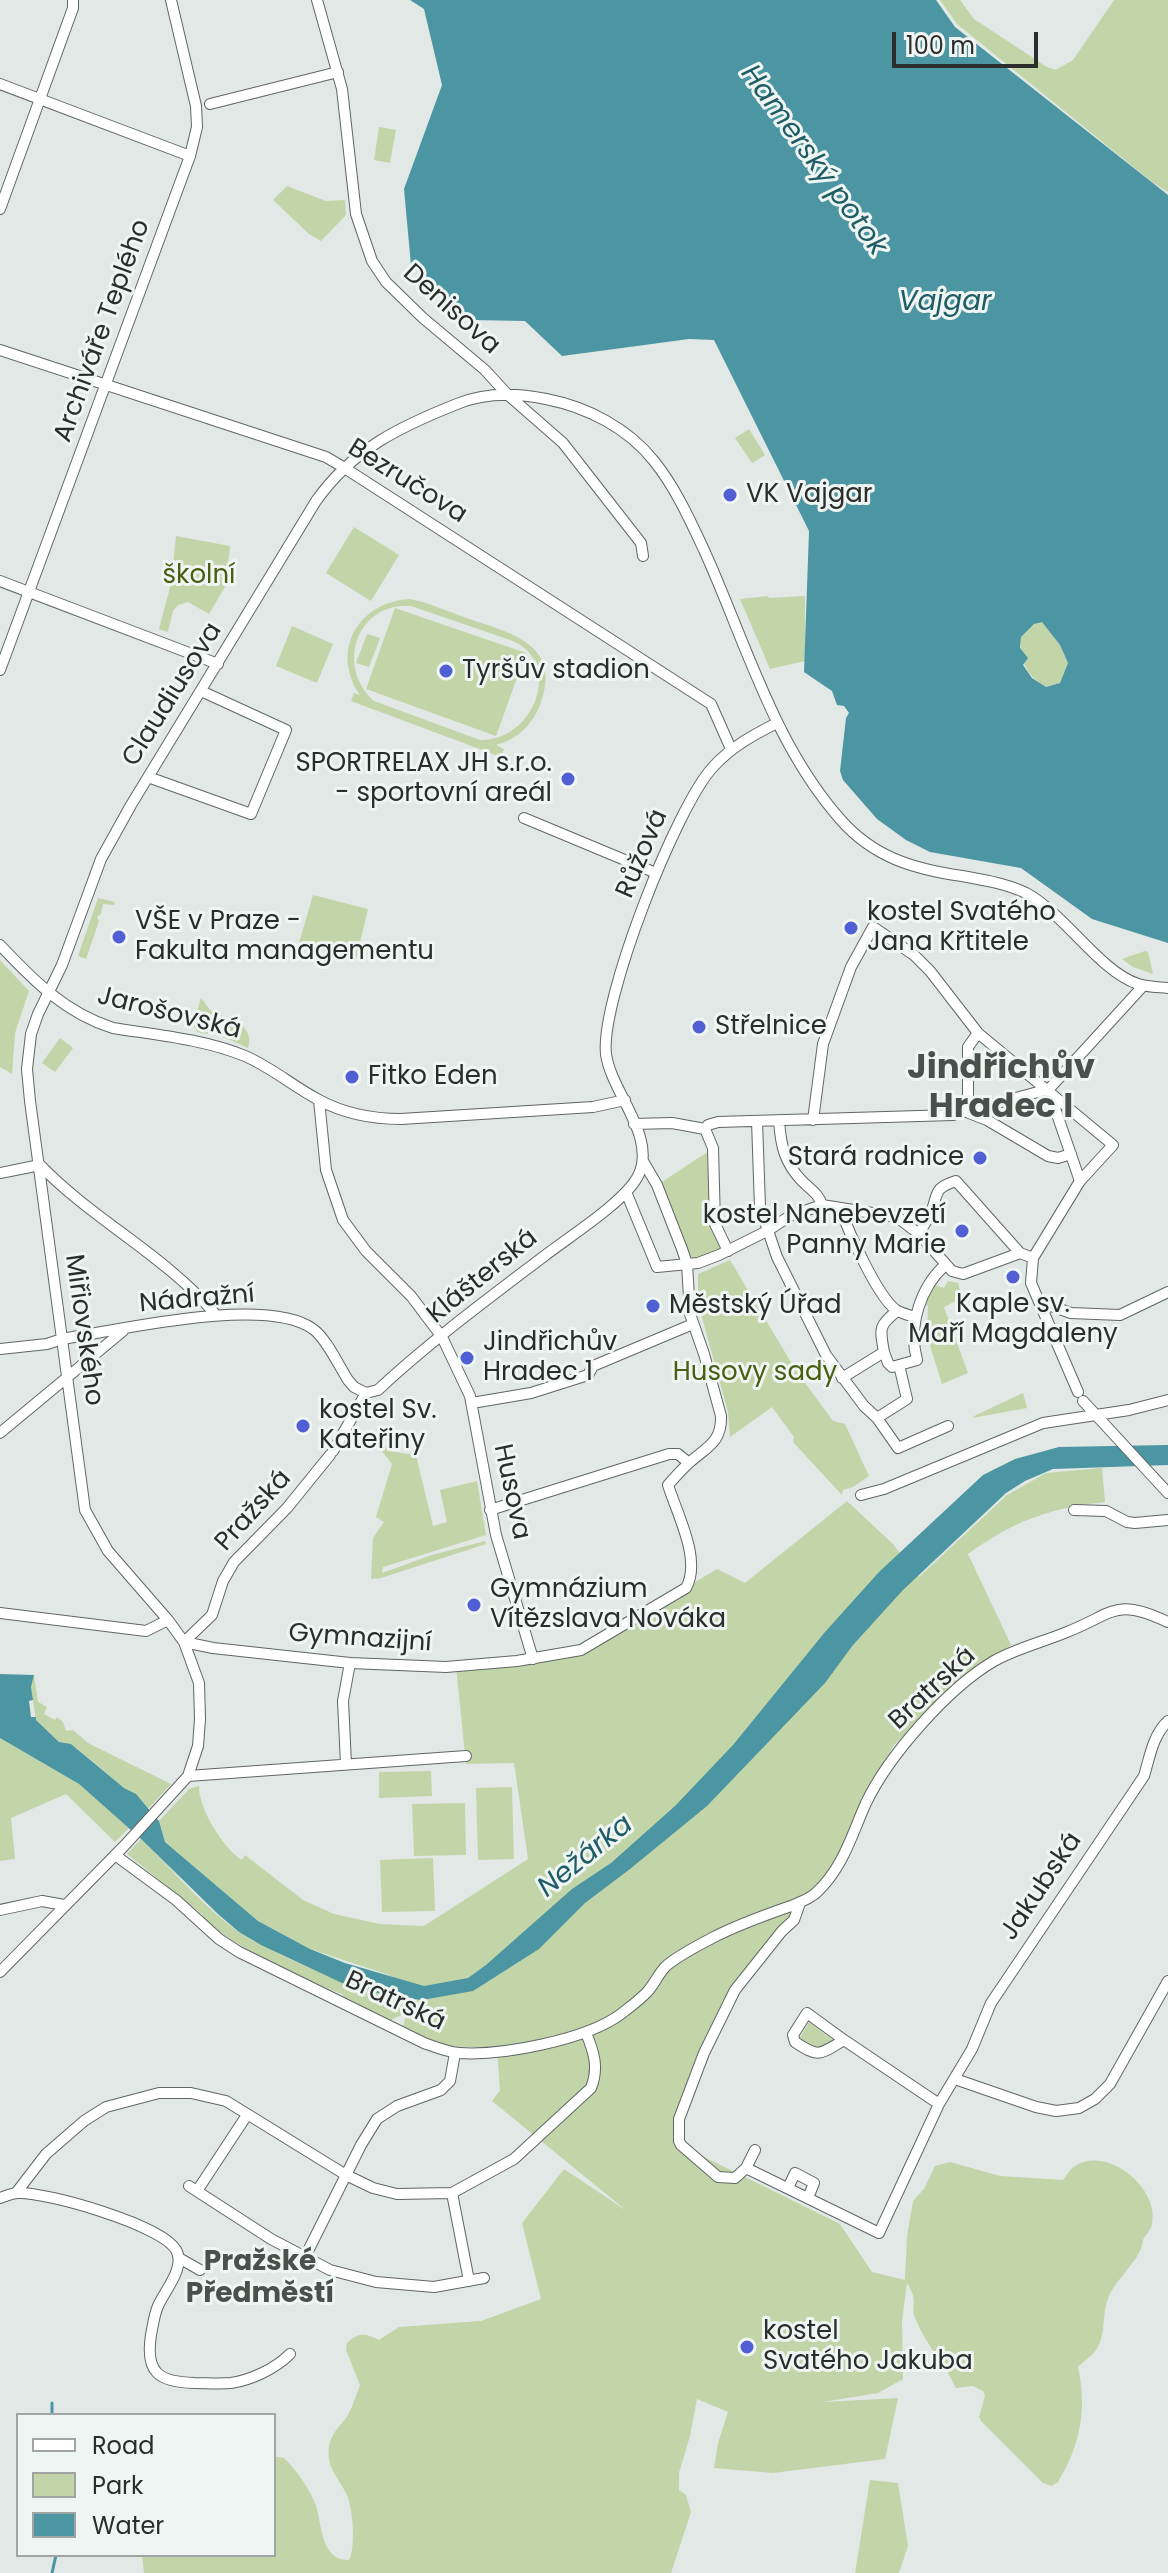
<!DOCTYPE html>
<meta charset="utf-8">
<style>
body{margin:0}
#map{position:relative;width:1168px;height:2573px;overflow:hidden;background:#e1e8e5;font-family:Poppins,sans-serif}
canvas{display:block}
.legend{position:absolute;left:16px;top:2413px;width:260px;height:144px;box-sizing:border-box;background:#eff5f2;border:2px solid #a0a5a3;margin:0;padding:10px 14px;list-style:none;font-size:24px;color:#2a2d2c}
.legend li{display:flex;align-items:center;gap:16px;height:40px}
.legend b{width:40px;border:2px solid #a0a5a3}
.scale{position:absolute;left:892px;top:32px;width:146px;height:36px;box-sizing:border-box;border:4px solid #2a2d2c;border-top:0;padding-left:10px;font-size:24px;line-height:28px;white-space:nowrap;color:#2a2d2c;-webkit-text-stroke:6px #eff5f2;paint-order:stroke}
</style>
<div id="map">
<canvas width="1168" height="2573"></canvas>
<ul class="legend">
<li><b style="height:10px;background:#fff"></b>Road</li>
<li><b style="height:22px;background:#c2d5a8"></b>Park</li>
<li><b style="height:22px;background:#4c95a2"></b>Water</li>
</ul>
<div class="scale">100 m</div>
</div>
<script>
const context = document.querySelector('canvas').getContext('2d');
context.lineJoin = 'round';
function fill(path, color) { context.fillStyle = color; context.fill(path, 'evenodd'); }
function strokePath(path, color, width, dash) { context.strokeStyle = color; context.lineWidth = width; context.lineCap = dash ? 'butt' : 'round'; context.setLineDash(dash || []); context.stroke(path); }
function write(font, color, halo, rows, align = 'center') {
  context.font = font + ' Poppins,sans-serif'; context.lineWidth = 6; context.setLineDash([]); context.textBaseline = 'middle'; context.strokeStyle = halo; context.fillStyle = color; for (const [text, x, y, turn = 0] of rows) {
    context.save(); context.translate(x, y); context.rotate((+turn || 0) * Math.PI / 180); context.textAlign = isNaN(turn) ? turn : align; if (halo) context.strokeText(text, 0, 0); context.fillText(text, 0, 0); context.restore();
  }
}
const green = new Path2D(`
 M940 0H960L974 19 1047 67 1056 70 1073 60 1114 0H1168V192L1152 182 957 24Z
 M379 127 396 130 390 163 374 160Z
 M287 186 326 201 345 200 346 215 321 241 309 234 273 200Z
 M749 429 765 455 752 463 735 438Z
 M354 527 399 555 371 601 326 573Z
 M176 536 230 546 226 585 209 614 188 602 178 605 173 611 168 632 159 629 171 584Z
 M768 596 769 598 805 596V661L770 669 740 599Z
 M410 599C430 603 450 612 469 619 512 633 563 645 540 705 532 725 518 739 496 745L504 749 501 757 351 701 354 693 360 695C330 651 358 602 410 599ZM411 606 513 641C563 663 535 741 480 740L374 701C335 666 357 602 411 606Z
 M395 608 526 653 496 736 366 689Z
 M1042 621 1060 645 1068 663 1060 683 1045 687C1026 674 1019 660 1021 637L1034 624Z
 M292 626 333 644 317 683 276 666Z
 M367 634 380 638 369 667 356 663Z
 M313 895 368 909 356 959 299 943Z
 M98 898 115 902 114 905 103 904 101 914 97 917 99 921 86 959 78 956Z
 M1145 951 1148 952 1153 974 1133 967 1122 959Z
 M0 960 29 991 15 1033 12 1074 0 1067Z
 M201 998 211 1011 222 1016 207 1034 197 1032 193 1024Z
 M235 1021C246 1025 252 1038 248 1048L217 1034 223 1027Z
 M60 1038 73 1048 55 1072 42 1063Z
 M709 1151 710 1156 707 1162 712 1196 707 1202 708 1216 712 1219 722 1244 720 1249 696 1259 689 1256 662 1182Z
 M730 1260 795 1369 833 1421 845 1424 869 1476 853 1487 843 1490 842 1495 793 1442 794 1437 772 1407 730 1437 728 1412 698 1303V1274Z
 M948 1281 958 1283 962 1298 944 1307 968 1373 942 1384 927 1336 928 1306 925 1304 934 1285 944 1288Z
 M1023 1393 1027 1408 972 1418 976 1415Z
 M379 1434 388 1451 416 1455 433 1526 447 1522 440 1490 477 1481 486 1535 383 1567 382 1573 432 1555 485 1541 486 1544 381 1578 371 1579 373 1538 384 1522 376 1517 392 1464 373 1440Z
 M1102 1468 1105 1502C1049 1508 1014 1521 968 1554L1011 1645 941 1698 894 1745 862 1798 849 1837 834 1865 816 1889 791 1912V1919C771 1942 748 1966 731 1991 702 2037 680 2088 674 2142L840 2224 872 2272 905 2280 907 2236 913 2201 924 2189 935 2166 950 2162 1000 2176 1063 2180C1066 2176 1070 2169 1075 2166 1107 2145 1160 2188 1152 2224 1151 2230 1146 2234 1143 2240 1142 2243 1142 2248 1140 2251 1133 2266 1116 2280 1109 2296 1101 2314 1107 2334 1096 2350 1092 2356 1084 2361 1078 2367 1087 2409 1081 2444 1058 2482L1052 2486 1043 2483 982 2422 979 2417 985 2396 983 2391 973 2386 956 2388C945 2364 926 2345 916 2320 909 2304 920 2303 907 2283L902 2321 903 2379 878 2393 823 2402 898 2398 885 2459 773 2473 714 2468 718 2443 728 2412 697 2399 690 2436 679 2473V2490L686 2495 691 2512 671 2573H144L142 2555H274V2456L284 2458C297 2471 310 2489 316 2506 322 2525 321 2561 349 2560 356 2549 353 2505 346 2493 338 2477 326 2467 329 2447 331 2432 341 2426 348 2415 353 2406 356 2395 360 2385L346 2350 347 2343C358 2332 366 2333 379 2340L399 2327 481 2321 541 2299 522 2223 564 2169 627 2211 492 2101 500 2090 497 2048 444 2046 403 2027 406 2013 389 2021 346 1999 342 1994C292 1975 244 1952 202 1918L203 1915 127 1854 141 1839C173 1870 203 1907 239 1932 254 1942 272 1950 288 1958 332 1979 373 1995 422 1999L389 1975 310 1949 258 1921 165 1842 159 1821 189 1789 199 1786C198 1808 224 1849 242 1860L245 1855 303 1900 334 1914 380 1924 424 1926 528 1859 514 1763 466 1764 456 1666 581 1650 717 1569 745 1583 847 1501 893 1544 919 1577 1007 1495 1046 1473Z
 M34 1675 38 1702 47 1707 44 1714 55 1720 57 1717 63 1722 66 1731 73 1730 88 1743 171 1784 149 1808 136 1795 124 1788 86 1756 71 1744 59 1742 36 1720 31 1687Z
 M0 1738 79 1784 129 1828 115 1842 66 1794 11 1818 15 1859 0 1861Z
 M431 1771 432 1796 379 1798V1772Z
 M512 1787 514 1859 478 1860 476 1788Z
 M465 1803 466 1855 414 1856 412 1804Z
 M433 1858 435 1911 382 1912 380 1860Z
 M809 2022 834 2041 815 2052 799 2039Z
 M870 2480 898 2483 908 2546 899 2573H855Z`);
const water = new Path2D(`
 M410 0H936L955 27 1168 195V943L1092 919 1021 868 930 852 906 840 877 819 843 780 840 771 846 718 849 713 844 706 837 705 832 691 804 672 809 531 714 340 689 339 562 356 525 321 470 320 411 265 404 189 442 85 424 9ZM1042 622 1060 645 1068 663 1060 683 1046 687 1032 678 1023 665 1028 658 1020 648 1021 637 1034 624Z
 M1168 1445V1465L1053 1469 1025 1481 1006 1493 903 1590 853 1645 825 1683 707 1806 630 1869 585 1903 539 1949 473 1991 422 2000 389 1996 342 1983 261 1945 239 1932 219 1915 140 1838 79 1784 0 1738V1674L34 1675 31 1687 33 1700 29 1701 31 1717H36V1720L59 1742 71 1744 124 1788 136 1794 159 1821 165 1842 258 1921 310 1949 345 1963 424 1986 468 1978 486 1965 572 1889 611 1863 675 1806 733 1745 825 1632 879 1572 983 1475 1015 1459 1059 1447Z`);
const stream = new Path2D(`
 M52 2403V2415
 M52 2573 56 2555`);
const street = new Path2D(`
 M317 0 342 89 356 214 372 261 386 282 423 318 485 370 507 394 563 443 641 543 643 556
 M0 84 190 156
 M210 104 338 72
 M0 209 73 8V0
 M0 350 326 457 343 467 711 704 731 749
 M0 581 218 664
 M0 670 190 156 197 127 196 106 171 0
 M148 777 251 814 286 730 201 691
 M524 818 656 873
 M0 945C33 980 65 1013 113 1028 157 1035 203 1039 245 1056 271 1067 294 1087 319 1100 345 1114 372 1119 401 1119L593 1107 625 1100
 M1049 1091 1080 1181
 M319 1100 326 1170 343 1220 366 1251 411 1296 442 1337 470 1396 496 1535 533 1659
 M968 1112V1047L978 1033
 M969 1113 987 1120 1048 1156 1058 1158 1071 1154
 M813 1120 823 1044 851 967 873 927 914 955 930 971 978 1033 1113 1145 1080 1181 1033 1258 1031 1283 1078 1392
 M757 1121 760 1207 777 1257 826 1355 864 1406 877 1418 898 1448 948 1426
 M779 1121C781 1146 784 1162 802 1181 810 1189 819 1194 822 1205
 M634 1124 672 1123 705 1129 708 1125 718 1122 953 1115 1049 1089 1143 986
 M705 1129 713 1148 715 1224 728 1251
 M40 1165C93 1220 165 1255 216 1315
 M0 1173 40 1165
 M626 1192 657 1267 698 1263 719 1255 767 1231 790 1216 822 1205 897 1217 919 1234 952 1271 963 1274 1020 1253 1033 1258
 M840 1209C849 1232 877 1296 896 1310 901 1313 909 1315 914 1317
 M919 1234C923 1226 929 1218 932 1210 938 1191 935 1188 956 1181L1020 1253
 M1040 1302 1071 1313 1120 1315 1168 1292
 M0 1349 47 1344 62 1339C119 1330 267 1295 313 1329 326 1338 339 1366 348 1380L354 1387 366 1393
 M884 1352C880 1329 878 1326 897 1311
 M842 1378 884 1352 888 1363 892 1367 917 1360C908 1326 920 1288 945 1265
 M366 1393 378 1390C427 1344 489 1298 543 1257 567 1238 627 1201 639 1174 656 1135 611 1092 606 1054 600 1001 676 807 713 767 731 747 753 735 777 723
 M1083 1401 1168 1493
 M472 1403 531 1393 588 1375 593 1366 693 1324
 M877 1418 907 1399 899 1365
 M0 1433 123 1331
 M333 1451 366 1393
 M861 1495 884 1489 1043 1423 1129 1410 1168 1400
 M490 1510 669 1454H678L689 1463
 M1074 1510 1106 1511 1127 1522 1135 1523 1168 1520
 M0 1613 146 1631 168 1620
 M184 1642 213 1648 350 1663 446 1667 517 1661 581 1650 686 1588C702 1560 677 1514 668 1485 675 1477 682 1469 690 1462 707 1447 722 1442 721 1416L704 1354 690 1314 687 1264 682 1249 657 1185 643 1161
 M184 1642 212 1615 223 1581 234 1562 287 1508 330 1455
 M346 1764 343 1701 350 1663
 M188 1776 466 1756
 M115 1855 176 1900 219 1939 239 1952 424 2043C435 2047 447 2052 459 2053 501 2056 586 2040 621 2014 630 2007 641 1999 648 1991 655 1983 659 1973 666 1966 679 1955 697 1946 712 1938 737 1925 765 1915 791 1906 800 1902 810 1899 817 1892 843 1868 852 1834 866 1803 889 1755 948 1688 994 1661 1017 1648 1043 1642 1067 1632 1115 1613 1115 1597 1168 1622
 M0 1910 42 1901 64 1905
 M0 1972 125 1845 188 1776 198 1746 200 1719 199 1683 184 1642 168 1620 108 1551 85 1510 30 1101 27 1069 31 1034 38 1014 62 965 101 859 131 805 316 501C353 449 399 427 457 404 486 392 516 393 546 399 587 407 628 428 654 461 675 487 690 520 704 550 745 640 773 743 840 819 873 857 913 869 962 876 984 880 1005 883 1026 893 1065 914 1099 971 1138 984 1147 987 1158 987 1168 988
 M844 2040C819 2055 819 2058 795 2042L793 2035 807 2013 844 2040 939 2104
 M955 2079 1036 2107 1056 2111 1079 2108 1095 2099 1110 2084 1168 1981
 M755 2150 746 2168 879 2233 939 2104 972 2049 991 2003 1144 1776C1150 1756 1153 1735 1168 1721
 M746 2168 735 2178 718 2177 681 2145 679 2141V2119L704 2053 735 1990 782 1931 794 1920 800 1903
 M189 2186 271 2239 330 2270 376 2282 434 2287 484 2278
 M788 2188 795 2173 814 2183 808 2198
 M197 2191 247 2115
 M16 2193 46 2154 84 2121 106 2107 159 2093H191L226 2101 346 2175 373 2188 397 2194 452 2193 514 2159 591 2088C599 2068 594 2052 586 2033
 M452 2193 469 2281
 M0 2198C6 2196 12 2193 18 2193 47 2192 162 2225 176 2250 186 2267 165 2290 158 2306 154 2315 153 2325 151 2335 145 2373 159 2382 194 2383 206 2383 219 2384 231 2383 251 2380 275 2369 290 2354
 M305 2257 361 2145 377 2119 397 2106 441 2090 450 2081 455 2053
 M179 2258 200 2270`);
const markers = [
 [730,495,8,"#515fd5"],
 [446,671,8,"#515fd5"],
 [568,779,8,"#515fd5"],
 [851,928,8,"#515fd5"],
 [119,937,8,"#515fd5"],
 [699,1027,8,"#515fd5"],
 [352,1077,8,"#515fd5"],
 [980,1158,8,"#515fd5"],
 [962,1231,8,"#515fd5"],
 [1013,1277,8,"#515fd5"],
 [653,1306,8,"#515fd5"],
 [467,1358,8,"#515fd5"],
 [303,1426,8,"#515fd5"],
 [474,1605,8,"#515fd5"],
 [747,2347,8,"#515fd5"]
];
const streetNames = [
 ["Denisova",451,310,42],
 ["Archiváře Teplého",103,331,-70],
 ["Bezručova",407,482,32],
 ["Claudiusova",173,695,-58],
 ["Růžová",643,854,-67],
 ["Jarošovská",169,1014,14],
 ["Klášterská",483,1277,-39],
 ["Nádražní",197,1300,-5],
 ["Miřiovského",83,1330,82],
 ["Husova",511,1492,78],
 ["Pražská",254,1511,-48],
 ["Gymnazijní",360,1639,4],
 ["Bratrská",933,1689,-43],
 ["Jakubská",1042,1887,-56],
 ["Bratrská",395,2002,25]
];
const poiNames = [
 ["VK Vajgar",746,495],
 ["Tyršův stadion",462,671],
 ["SPORTRELAX JH s.r.o.",552,764,"right"],
 ["- sportovní areál",552,794,"right"],
 ["kostel Svatého",867,913],
 ["Jana Křtitele",867,943],
 ["VŠE v Praze -",135,922],
 ["Fakulta managementu",135,952],
 ["Střelnice",715,1027],
 ["Fitko Eden",368,1077],
 ["Stará radnice",964,1158,"right"],
 ["kostel Nanebevzetí",946,1216,"right"],
 ["Panny Marie",946,1246,"right"],
 ["Kaple sv.",1013,1305,"center"],
 ["Maří Magdaleny",1013,1335,"center"],
 ["Městský Úřad",669,1306],
 ["Jindřichův",483,1343],
 ["Hradec 1",483,1373],
 ["kostel Sv.",319,1411],
 ["Kateřiny",319,1441],
 ["Gymnázium",490,1590],
 ["Vítězslava Nováka",490,1620],
 ["kostel",763,2332],
 ["Svatého Jakuba",763,2362]
];
const parkNames = [
 ["školní",199,576],
 ["Husovy sady",755,1373]
];
const waterNames = [
 ["Hamerský potok",813,161,54],
 ["Vajgar",945,303],
 ["Nežárka",586,1857,-39]
];
const neighbourhoodNames = [
 ["Pražské",260,2263],
 ["Předměstí",260,2295]
];
const districtNames = [
 ["Jindřichův",1001,1069],
 ["Hradec I",1001,1108]
];
fill(green, '#c2d5a8');
fill(water, '#4c95a2');
strokePath(stream, '#4c95a2', 3);
strokePath(street, '#616664', 12);
strokePath(street, '#fff', 10);
for (const [x, y, r, color] of markers) { const dot = new Path2D(); dot.arc(x, y, r, 0, 2 * Math.PI); context.fillStyle = color; context.fill(dot); strokePath(dot, '#eff5f2', 3); }
write('26px', '#2a2d2c', '#eff5f2', streetNames);
write('26px', '#2a2d2c', '#eff5f2', poiNames, 'left');
write('26px', '#465f10', '#eff5f2', parkNames);
write('italic 28px', '#1e5c66', '#eff5f2', waterNames);
write('bold 28px', '#4b504d', '#eff5f2', neighbourhoodNames);
write('bold 34px', '#4b504d', '#eff5f2', districtNames);
</script>
